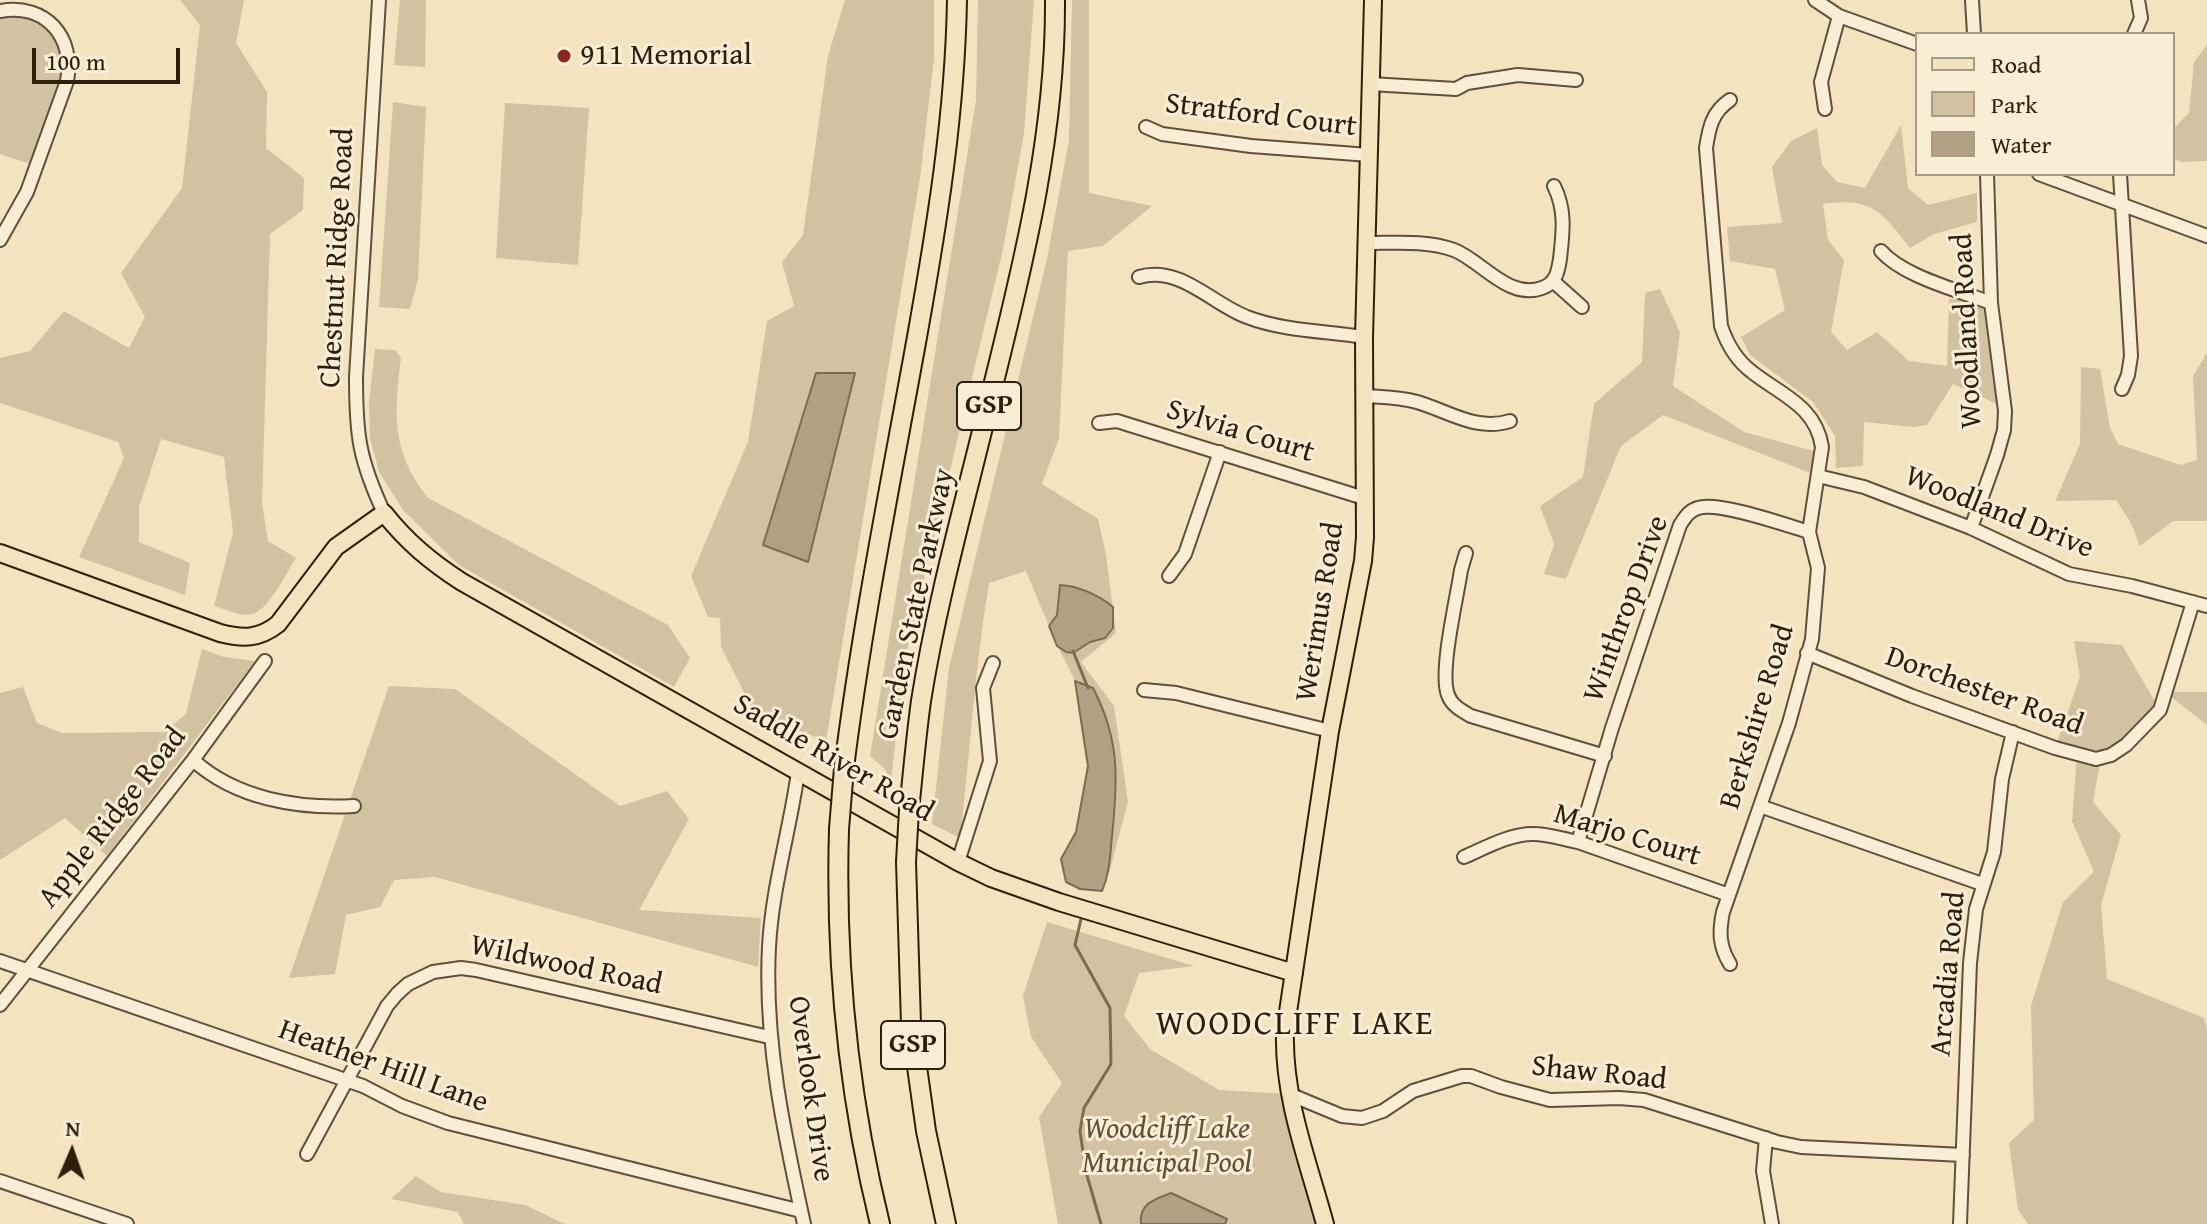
<!DOCTYPE html>
<style>
body{margin:0}
#map{position:relative;width:2207px;height:1224px;overflow:hidden;background:#f4e3bf;font-family:"Gentium Book Plus",serif}
canvas{display:block}
.legend{position:absolute;left:1915px;top:32px;width:260px;height:144px;box-sizing:border-box;background:#f8edd5;border:2px solid #a79b85;margin:0;padding:10px 14px;list-style:none;font-size:24px;color:#2e1f0d}
.legend li{display:flex;align-items:center;gap:16px;height:40px}
.legend b{width:40px;border:2px solid #a79b85}
.north{position:absolute;left:32px;top:1112px;width:80px;height:80px;-webkit-text-stroke:6px #f8edd5;paint-order:stroke;rotate:2deg;font-size:22px;font-weight:700;line-height:32px;text-align:center;color:#2e1f0d}
.north::after{content:'';display:block;margin:auto;width:28px;height:36px;background:#2e1f0d;clip-path:polygon(50% 0,100% 100%,50% 72%,0 100%)}
.scale{position:absolute;left:32px;top:48px;width:148px;height:36px;box-sizing:border-box;border:4px solid #2e1f0d;border-top:0;padding-left:10px;font-size:24px;line-height:28px;white-space:nowrap;color:#2e1f0d;-webkit-text-stroke:6px #f8edd5;paint-order:stroke}
</style>
<div id="map">
<canvas width="2207" height="1224"></canvas>
<ul class="legend">
<li><b style="height:10px;background:#f4e3bf"></b>Road</li>
<li><b style="height:22px;background:#d2c2a1"></b>Park</li>
<li><b style="height:22px;background:#b1a082"></b>Water</li>
</ul>
<div class="north">N</div>
<div class="scale">100 m</div>
</div>
<script>
const context = document.querySelector('canvas').getContext('2d');
context.lineJoin = 'round';
function fill(path, color) { context.fillStyle = color; context.fill(path, 'evenodd'); }
function strokePath(path, color, width, dash) { context.strokeStyle = color; context.lineWidth = width; context.lineCap = dash ? 'butt' : 'round'; context.setLineDash(dash || []); context.stroke(path); }
function write(font, color, halo, rows, align = 'center') {
  context.font = font + ' "Gentium Book Plus",serif'; context.lineWidth = 6; context.setLineDash([]); context.textBaseline = 'middle'; context.strokeStyle = halo; context.fillStyle = color; for (const [text, x, y, turn = 0] of rows) {
    context.save(); context.translate(x, y); context.rotate((+turn || 0) * Math.PI / 180); context.textAlign = isNaN(turn) ? turn : align; if (halo) context.strokeText(text, 0, 0); context.fillText(text, 0, 0); context.restore();
  }
}
const green = new Path2D(`
 M180 0H244L236 43 267 92 266 148 304 178 303 210 270 234 262 503 268 541 296 558C287 572 268 611 252 614 240 617 225 609 214 606L233 532 224 457 161 439 139 507V542L190 563 185 595 79 557 124 458 118 442 0 403V358L30 351 64 311 129 348 145 317 121 273 182 188 200 25Z
 M400 0H426L425 67 394 65Z
 M845 0H934V58L920 178 826 741 755 714 721 647 720 618 708 617 691 576 748 442 767 321 794 306 782 262 803 235 828 56Z
 M978 0H1034L1024 133 1003 249 905 658 891 781 884 768 870 756 976 100Z
 M1072 0H1089V193L1152 206 1103 246 1068 251 1059 438 1042 484 1098 519 1106 555 1116 633 1081 662 1114 706 1128 802 1108 877C1115 808 1127 752 1093 688L1075 681 1057 645 1026 571 989 583C975 667 970 752 960 838L932 824 949 668 1047 259 1069 140Z
 M0 15 41 19 71 56 39 167 0 154Z
 M2207 45V161L2182 162 2173 158V129L2189 113 2194 62Z
 M393 102 426 107 418 279 410 309 379 307Z
 M505 103 589 108 578 265 496 258Z
 M1901 125 1908 188 1928 205 1977 193V222L1934 234 1910 248C1882 212 1872 197 1823 204L1828 240 1844 260 1831 332 1847 350 1877 332 1909 361 1947 366 1949 299 1985 302 1997 404 1953 384 1927 425 1913 427 1864 422 1863 466 1836 468 1835 436 1813 402 1750 355 1741 337 1785 310 1775 269 1730 261 1727 227 1782 223 1772 167 1791 141 1817 128 1822 165 1837 182 1865 188Z
 M1660 289 1680 332 1673 386 1744 432 1821 453 1818 476 1663 415 1621 446 1566 579 1544 574 1554 544 1540 506 1583 477 1594 404 1642 362 1645 293Z
 M375 349 395 350 401 358C394 414 391 452 428 498L668 625 690 658 674 687 459 565 403 510 379 472 370 437 369 402Z
 M2207 353V521H2173L2140 546 2131 523 2116 500 2055 501 2080 444 2081 367 2100 369 2110 428 2118 444 2181 465 2197 460 2193 376Z
 M2074 641 2122 645 2160 710 2101 758 2093 802 2121 835 2101 905 2107 979 2204 1018 2207 1029V1224H2028L2018 1210 2009 1143 2034 1120 2031 1006 2063 902 2094 872 2072 821 2077 755 2055 748 2080 677Z
 M202 649 224 657 255 661 107 856 65 818 0 860V693L23 687 37 723 62 733 164 732 186 714Z
 M389 686 455 689 620 806 667 791 689 819 639 910 761 918 758 967 435 877 394 880 380 907 346 915 335 974 289 978Z
 M2165 692H2207V725Z
 M1047 922 1194 966 1139 973 1124 1016 1150 1049 1219 1090 1289 1094 1325 1224H1058L1039 1117 1062 1083 1031 1037 1023 996Z
 M416 1176 441 1192 525 1205 565 1224H464L458 1212 391 1199Z`);
const water = new Path2D(`
 M816 373H855L808 562 763 545Z
 M1060 585C1078 586 1099 595 1113 607V628L1105 638 1090 642 1073 653 1066 652 1057 646 1049 626 1057 615Z
 M1075 681 1093 688C1120 739 1118 780 1112 836 1110 855 1110 873 1102 891L1080 889 1066 882 1061 859 1076 832 1088 766Z
 M1171 1193 1227 1219 1225 1224H1141C1139 1203 1154 1200 1171 1193Z`);
const stream = new Path2D(`
 M1073 651 1088 688
 M1081 919 1075 945 1110 1008 1111 1064 1084 1108 1080 1131 1086 1172 1101 1224`);
const minor = new Path2D(`
 M379 0 356 377C356 436 359 459 384 513
 M1815 0 1839 16 1917 44
 M1972 0 1974 34
 M0 11C46 3 75 37 67 81L27 192 0 240
 M2134 34 2141 18 2138 0
 M1370 84 1456 89 1467 83 1518 75 1576 80
 M1825 109 1821 82 1839 16
 M1146 127 1162 134 1251 146 1369 155
 M2039 174 2207 236
 M2120 174 2131 356 2128 375 2122 389
 M1367 243C1395 243 1427 240 1454 250 1482 261 1508 300 1542 288 1556 283 1558 272 1560 259 1563 232 1566 210 1554 186
 M1881 251C1904 277 1958 290 1991 303
 M1139 277C1180 265 1212 304 1247 317 1283 331 1326 331 1364 337
 M1554 282 1582 307
 M1366 396C1383 397 1400 397 1417 402 1448 411 1477 432 1510 421
 M1099 423 1117 421 1364 498
 M1818 476 1864 487 1971 528 2069 574 2132 586 2207 606
 M1971 528 1997 455 2004 430 2005 411 1991 303 1987 174
 M1466 553 1461 570C1457 598 1439 672 1448 695 1452 706 1462 711 1471 716L1605 756
 M1169 576 1185 554 1220 452
 M1807 653 1912 696 2055 748 2096 759 2111 755 2126 745 2160 710 2193 602
 M1144 690 1176 693 1330 731
 M193 760C236 799 298 809 354 806
 M798 772C790 830 772 888 769 947 764 1040 784 1133 804 1224
 M1760 806 1982 884
 M1578 842 1612 728 1680 525C1685 518 1688 511 1698 508 1718 501 1786 525 1809 532
 M1464 857C1485 848 1509 834 1533 834 1548 834 1563 839 1578 842L1729 895
 M958 862 990 761 983 688 993 663
 M0 961 363 1086 402 1106 448 1123 801 1211
 M1730 964C1719 946 1719 932 1723 912L1789 723 1812 639 1818 568 1809 532 1822 447C1816 406 1781 395 1752 372 1736 360 1727 344 1721 326L1706 148C1709 128 1712 112 1730 100
 M0 1005 193 760 265 661
 M1289 1094 1342 1116 1362 1118 1383 1111 1413 1091 1462 1076H1471L1501 1087 1550 1100 1619 1098 1644 1100 1777 1142 1801 1147 1963 1155
 M1766 1138 1763 1171 1772 1224
 M307 1154 387 1006 397 994 408 984 433 972 461 968 476 970 769 1037
 M0 1181 127 1224
 M1960 1224 1970 963 1976 909 1994 852 2002 779 2013 732`);
const major = new Path2D(`
 M0 553 220 633C243 639 259 639 278 624L336 547 384 513C407 542 431 562 462 582L958 862 991 878 1059 902 1294 973
 M1325 1224C1308 1161 1283 1098 1285 1032L1330 731 1363 561 1365 537 1364 337 1373 0`);
const highway = new Path2D(`
 M844 768C862 624 891 481 917 337 937 225 955 114 957 0
 M909 810C913 773 916 737 921 701 938 594 969 488 994 382 1025 257 1056 130 1055 0
 M839 829C835 963 848 1094 880 1224
 M906 862 911 1024 926 1131 946 1224`);
const highwayBridge = new Path2D(`
 M839 829 844 768
 M906 862 909 810`);
const markers = [
 [564,56,8,"#8f2418"]
];
const shields = [
 [989,406,64],
 [913,1045,64]
];
const shieldNames = [
 ["GSP",989,406],
 ["GSP",913,1045]
];
const poiNames = [
 ["911 Memorial",580,56]
];
const streetNames = [
 ["Stratford Court",1261,116,7],
 ["Chestnut Ridge Road",338,258,-87],
 ["Woodland Road",1968,331,-93],
 ["Sylvia Court",1240,432,17],
 ["Woodland Drive",1999,513,22],
 ["Garden State Parkway",917,604,-78],
 ["Winthrop Drive",1627,609,-70],
 ["Werimus Road",1321,612,-81],
 ["Dorchester Road",1984,692,20],
 ["Berkshire Road",1758,717,-73],
 ["Saddle River Road",833,759,30],
 ["Apple Ridge Road",113,818,-52],
 ["Marjo Court",1627,836,17],
 ["Wildwood Road",566,966,12],
 ["Arcadia Road",1949,974,-85],
 ["Heather Hill Lane",383,1067,20],
 ["Shaw Road",1599,1074,6],
 ["Overlook Drive",810,1089,82]
];
const parkNames = [
 ["Woodcliff Lake",1167,1130],
 ["Municipal Pool",1167,1164]
];
const quarterNames = [
 ["WOODCLIFF LAKE",1295,1025]
];
fill(green, '#d2c2a1');
fill(water, '#b1a082');
strokePath(water, '#7d6c53', 2);
strokePath(stream, '#7d6c53', 3);
strokePath(minor, '#60503a', 16);
strokePath(major, '#2e1f0d', 20);
strokePath(highway, '#2e1f0d', 22);
strokePath(minor, '#f8edd5', 12);
strokePath(major, '#f4e3bf', 16);
strokePath(highway, '#f4e3bf', 18);
strokePath(highwayBridge, '#2e1f0d', 22, []);
strokePath(highwayBridge, '#f4e3bf', 18);
for (const [x, y, r, color] of markers) { const dot = new Path2D(); dot.arc(x, y, r, 0, 2 * Math.PI); context.fillStyle = color; context.fill(dot); strokePath(dot, '#f8edd5', 3); }
for (const [x, y, w] of shields) { const box = new Path2D(); box.roundRect(x - w / 2, y - 24, w, 48, 6); context.fillStyle = '#f8edd5'; context.fill(box); strokePath(box, '#2e1f0d', 2); }
write('bold 28px', '#2e1f0d', null, shieldNames);
write('30px', '#2e1f0d', '#f8edd5', poiNames, 'left');
write('30px', '#2e1f0d', '#f8edd5', streetNames);
write('italic 30px', '#5f5039', '#f8edd5', parkNames);
context.letterSpacing = '2px';
write('34px', '#2e1f0d', '#f8edd5', quarterNames);
context.letterSpacing = '0px';
</script>
